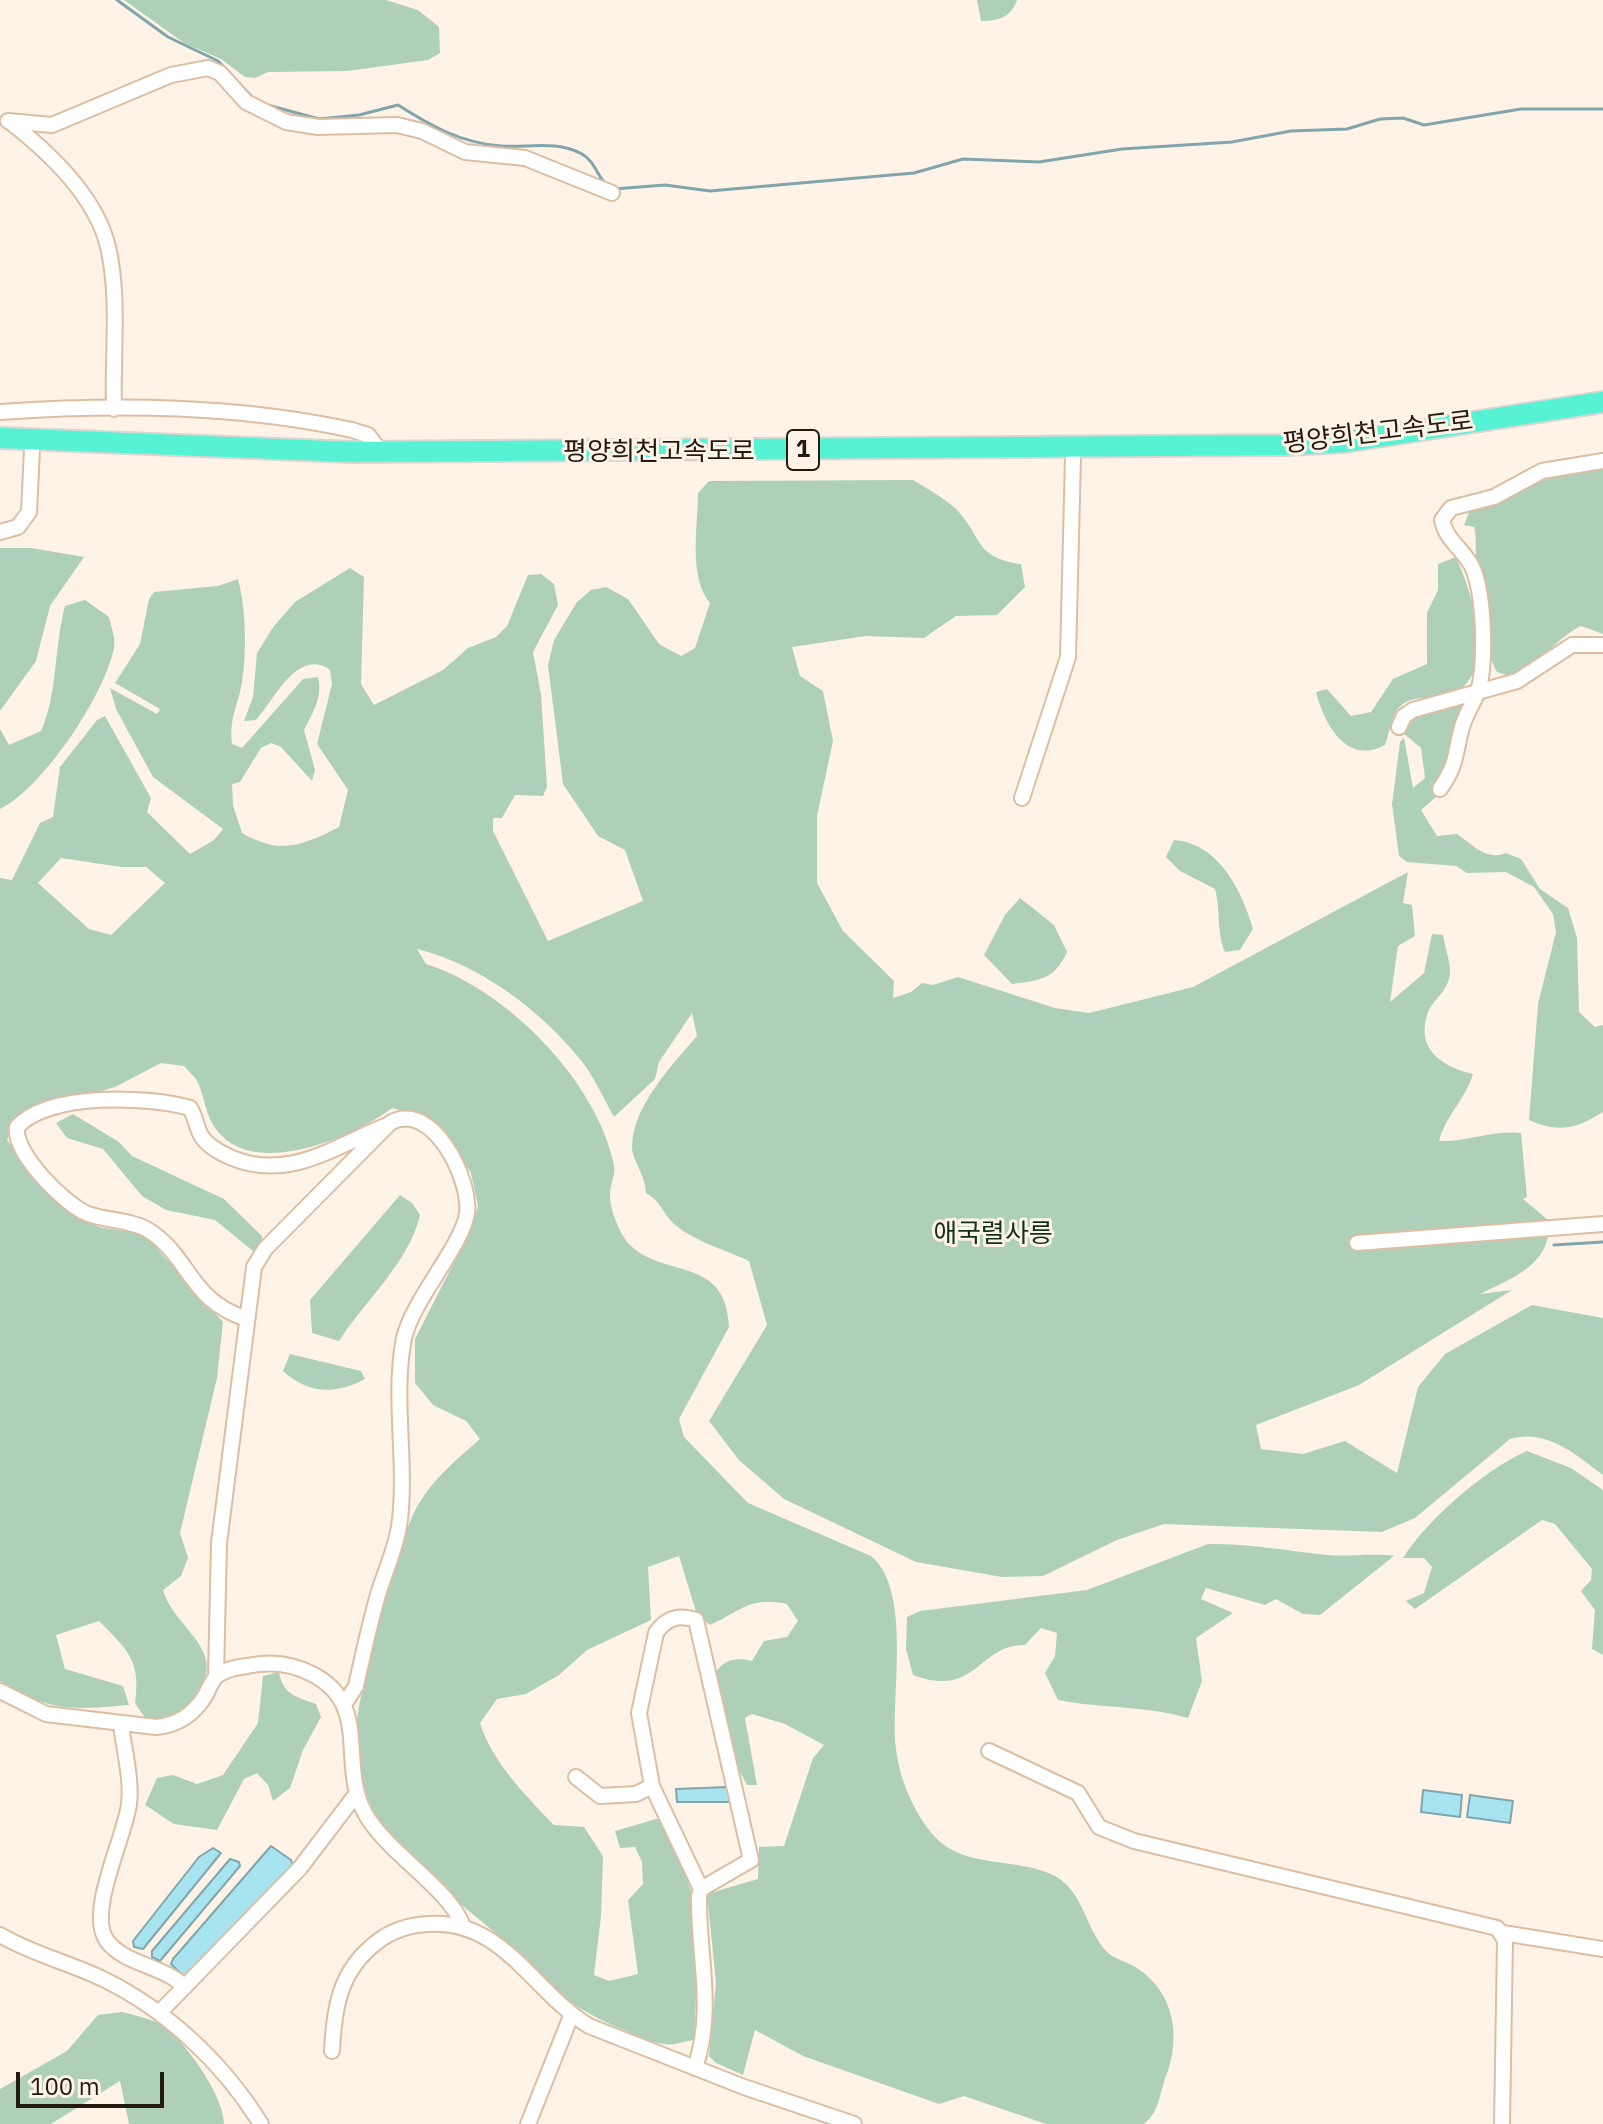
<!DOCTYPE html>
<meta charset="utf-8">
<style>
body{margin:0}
#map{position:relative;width:1603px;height:2124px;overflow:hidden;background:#fff3e8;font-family:"IBM Plex Sans",sans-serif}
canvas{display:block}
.scale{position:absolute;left:16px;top:2072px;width:148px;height:36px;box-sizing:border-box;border:4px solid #23190f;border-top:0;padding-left:10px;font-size:24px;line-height:28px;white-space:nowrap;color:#23190f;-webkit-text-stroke:6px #fff3e8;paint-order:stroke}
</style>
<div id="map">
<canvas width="1603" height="2124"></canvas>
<div class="scale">100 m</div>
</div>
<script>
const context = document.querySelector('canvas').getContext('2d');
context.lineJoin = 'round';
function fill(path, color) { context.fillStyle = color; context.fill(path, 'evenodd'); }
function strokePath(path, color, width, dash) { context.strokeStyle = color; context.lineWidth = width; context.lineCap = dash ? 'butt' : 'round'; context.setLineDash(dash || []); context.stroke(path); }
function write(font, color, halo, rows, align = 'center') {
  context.font = font + ' "IBM Plex Sans","Noto Sans KR",sans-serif'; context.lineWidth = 6; context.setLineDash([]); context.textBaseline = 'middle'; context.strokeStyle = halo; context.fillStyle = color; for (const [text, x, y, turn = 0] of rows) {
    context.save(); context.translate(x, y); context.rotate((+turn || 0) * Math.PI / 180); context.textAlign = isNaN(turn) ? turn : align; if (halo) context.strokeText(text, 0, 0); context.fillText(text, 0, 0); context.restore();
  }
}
const green = new Path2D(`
 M124 0H386L418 10 439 27 440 53 428 60 347 71 268 72 255 78 245 77 221 59 184 43Z
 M977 0H1017C1011 18 998 21 981 21Z
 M1603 465V634L1581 626C1555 639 1539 665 1512 677L1497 672C1482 645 1491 628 1488 599 1486 585 1476 571 1476 558 1475 546 1477 538 1474 527L1464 525 1472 505 1532 479Z
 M913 480C928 489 943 497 956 509 983 537 974 558 1021 564L1025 587 997 615 956 616 924 638 866 636 792 647 800 676 823 691 833 741 817 816V883L843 931 894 981 893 998 911 992 922 983 933 985 958 977 1055 1008 1089 1013 1193 987 1408 872 1403 903 1412 905 1415 936 1398 946 1390 1002 1424 973 1432 934 1443 935C1445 947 1450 961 1450 972 1449 992 1432 999 1427 1015 1416 1051 1444 1067 1473 1074 1465 1100 1446 1115 1439 1141 1467 1142 1493 1130 1521 1133L1527 1197 1523 1199 1548 1220C1554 1263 1513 1278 1480 1294L1512 1290 1359 1385 1256 1425 1261 1449 1303 1454 1345 1441 1397 1473 1418 1387 1445 1354 1532 1305 1603 1318V1475C1576 1454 1545 1428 1510 1439L1415 1518 1382 1532 1164 1524 1117 1540 1043 1576 1002 1577 916 1562 784 1499 739 1460 709 1421 767 1325 749 1261C724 1249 692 1241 672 1222 662 1211 660 1201 646 1193 645 1174 632 1160 632 1147 632 1107 672 1065 697 1036L692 1013 659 1062 655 1079 614 1117C604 1099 595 1079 583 1063 542 1011 481 965 417 949L426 964C506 989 597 1081 614 1165 616 1175 610 1184 610 1194 609 1208 620 1235 630 1245 664 1279 726 1255 729 1327L679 1419 684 1437 748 1503 871 1556C913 1591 890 1697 896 1749 900 1781 914 1813 935 1837 964 1869 1019 1857 1055 1876 1083 1891 1086 1929 1106 1951 1113 1959 1128 1962 1137 1968 1175 1993 1181 2037 1166 2076 1159 2094 1160 2111 1144 2124H1046L964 2096 939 2104 803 2056 755 2030 743 2075 716 2063 709 2056 716 1983 707 1894 758 1879 759 1847 784 1846 813 1758 824 1745 785 1724 752 1714 745 1718 757 1785H747L735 1763 715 1673C724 1659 737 1657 752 1661L764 1641 787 1637 798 1621 787 1604C750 1596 741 1611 710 1625L697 1615 679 1556 648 1567 651 1620 587 1650 559 1675 526 1694 497 1699 480 1723C492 1762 526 1796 554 1825L584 1827 603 1856 601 1916 594 1975 609 1981 638 1974 628 1900 643 1884 642 1862 635 1847 620 1848 615 1831 663 1817 694 1898 697 1975 694 2040C685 2041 673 2046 664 2044 651 2043 636 2035 624 2030 571 2008 553 1990 513 1950 469 1905 406 1871 375 1814 364 1793 358 1762 356 1738 354 1702 399 1536 418 1505 434 1478 457 1459 480 1439L466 1421 433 1405 415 1383V1339L472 1227 478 1206 471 1173 434 1120 392 1108C356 1136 260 1177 221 1135 206 1120 206 1103 199 1085 197 1078 189 1072 184 1066L161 1063 115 1087 15 1116 7 1140 66 1211 99 1227 144 1234 223 1322 217 1378 180 1533 188 1558 181 1576 163 1590C175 1631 231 1649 195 1698 181 1717 170 1721 147 1721L135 1703C141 1661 128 1650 99 1621L56 1635 65 1669 123 1686 129 1705C75 1710 47 1712 0 1681V878L12 880 40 823 53 817 60 767 97 720 105 716 151 798 147 812 190 854 214 840 223 829 153 777 116 709 110 688 157 714 160 709 115 683 140 644 149 599 154 592 218 586 238 579C246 609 247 651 242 682 238 707 229 717 232 744L242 748 303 679 318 677C323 697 313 712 304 730L315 770 312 781 281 747 271 743 261 748 240 782 232 784 233 805 242 833C280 855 302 846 339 827L348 790 317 744 332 684 330 670C298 647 274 700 256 720L244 721 253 697 257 653 274 626 295 602 350 568 364 577 361 684 374 705 443 670 468 648 496 637 507 626 528 575 541 574 554 584 558 605 533 652 541 694 547 787 543 796 515 795 502 818H493V831L548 941 643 901 625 850 598 836 563 784 548 665 554 640 577 602 591 590 606 587 628 599 659 644 681 656 695 648 710 603C688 577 698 525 698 493L709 481ZM61 858 121 867H146L165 883 111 935 89 929 38 883Z
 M0 548H31L84 557 50 606 36 661 0 711Z
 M1456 557C1472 592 1500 678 1449 695 1433 700 1409 693 1397 710 1391 719 1389 735 1385 745 1347 766 1324 724 1316 692L1327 689 1351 716 1371 712 1393 679 1427 664V613L1438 590V564Z
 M85 600 109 617C111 626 116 639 114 648 104 696 43 788 0 809V729L9 745 41 731C58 693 54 647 65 606Z
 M1459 701 1469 702 1450 769 1436 782 1437 796 1421 810 1437 836 1457 834C1473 845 1486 861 1506 853L1521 859 1540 889 1568 908 1577 938 1579 1012 1595 1027 1603 1025V1112C1576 1129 1558 1133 1529 1120L1538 1004 1556 932 1553 914 1534 887 1506 872 1467 873 1456 866 1407 862 1399 856 1392 804 1400 742 1404 738 1413 788 1425 778 1421 748 1403 733C1405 709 1438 707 1459 701Z
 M1174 840C1218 843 1242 890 1253 929L1240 950 1225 952C1216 931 1221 911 1215 889L1180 871 1166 857Z
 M1020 898 1054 925 1067 952C1054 980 1041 980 1012 984L984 955 1005 915Z
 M73 1114 119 1142 132 1156 224 1199 262 1236 261 1248 253 1251 215 1220 166 1210 142 1196 103 1149 67 1138 56 1123Z
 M400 1195 412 1203 420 1215C410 1261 364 1302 339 1341L312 1333 310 1300Z
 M290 1354 361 1371 365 1379C335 1395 308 1394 283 1371Z
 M1527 1451 1571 1468 1603 1490V1655L1592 1649 1595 1610 1581 1591 1591 1580 1592 1569 1555 1524 1542 1520 1415 1609 1406 1601 1424 1593 1432 1567 1424 1558H1403C1427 1520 1485 1469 1527 1451Z
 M1208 1544C1252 1544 1283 1550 1326 1555 1348 1557 1371 1553 1394 1556L1320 1615 1303 1614 1276 1599 1265 1605 1206 1588 1201 1599 1233 1613 1196 1638 1202 1681 1188 1718C1142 1705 1104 1709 1058 1700L1045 1673 1055 1656 1057 1633 1041 1628 1025 1645C978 1644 977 1699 913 1675L906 1649 907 1617 920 1611 1087 1590Z
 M279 1672C283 1695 297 1697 316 1704L321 1717 303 1750 290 1788 273 1801 268 1785 257 1773 244 1779 217 1830 174 1824 145 1805 157 1778 173 1775 197 1784 223 1775 258 1723 263 1676Z
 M122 2012C134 2015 147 2018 158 2023 182 2035 225 2097 224 2124H129L120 2081 51 2124H0V2089L67 2051 98 2015Z`);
const water = new Path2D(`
 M728 1787 730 1802H677L676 1789Z
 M1423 1790 1462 1795 1460 1817 1421 1812Z
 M1470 1795 1513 1801 1510 1823 1467 1817Z
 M271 1846 291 1860 293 1866 188 1976H183L171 1964 173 1959Z
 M213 1848 221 1853 143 1949 134 1947 133 1941 199 1857Z
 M230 1859 239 1862 240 1866 160 1961 152 1957V1951Z`);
const stream = new Path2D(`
 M117 0 168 37 218 61 254 99
 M264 104 319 119 359 115 398 105C431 126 461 143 501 146 528 148 556 140 582 154 594 161 596 173 605 183
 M614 189 665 185 710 191 914 173 963 159 1039 162 1122 149 1232 142 1291 131 1347 129 1380 119 1403 118 1424 125 1521 109H1603
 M1554 1245 1603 1242`);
const minor = new Path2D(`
 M8 121 52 125 171 75 208 68 220 73 246 102 286 122 318 127 397 125 422 131 465 152 525 158 612 193
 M10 122C50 153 96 196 108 247 120 298 112 356 114 409
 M0 412C119 404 236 405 352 430L368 435 381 452
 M0 532 18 527 29 512 32 449
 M1399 727 1404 716 1413 710 1517 681 1572 645H1603
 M1440 789C1458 763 1454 756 1462 727 1466 713 1475 701 1479 688 1486 659 1484 599 1474 571 1467 551 1446 542 1442 520L1451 508 1494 497 1542 471 1603 461
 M1022 798 1068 657 1073 457
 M1357 1243 1603 1224
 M247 1319C188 1300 191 1257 148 1230 132 1220 107 1221 88 1214 65 1205 13 1153 17 1127 48 1092 149 1096 190 1108 196 1117 196 1128 202 1137 208 1146 222 1154 232 1158 289 1181 333 1147 385 1126
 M216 1676 219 1543 254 1267 265 1249 390 1123C432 1099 471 1179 467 1213 463 1245 413 1299 404 1338 392 1398 408 1466 399 1527 395 1549 386 1570 379 1591 370 1622 363 1654 356 1686L345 1703
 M0 1691 46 1714 156 1727C177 1725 194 1714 205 1696 209 1689 212 1679 218 1675 225 1670 238 1667 247 1666 270 1661 291 1663 312 1674 373 1705 337 1766 366 1815 389 1854 448 1888 462 1924
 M121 1725C124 1750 132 1779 129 1804 125 1837 86 1913 107 1941 125 1965 163 1965 185 1987
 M989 1751 1078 1793 1099 1827 1134 1841 1497 1928 1505 1940 1502 2124
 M576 1777 600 1796 636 1794 652 1786 639 1713 656 1633C666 1618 678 1614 696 1620L751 1860 701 1889 699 1896C698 1955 715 2010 695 2068
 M652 1786 701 1889
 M1503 1933 1603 1949
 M0 1935C32 1954 70 1963 103 1979 167 2010 223 2063 261 2124
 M160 2012 300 1868 357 1793
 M332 2051C334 2007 340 1970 377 1942 391 1931 410 1925 428 1924 502 1918 533 1992 589 2026L744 2087 854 2124
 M528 2124 571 2016`);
const highway = new Path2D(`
 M0 438 353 452 1286 445 1344 442 1603 402`);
const shields = [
 [803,450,32]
];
const shieldNames = [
 ["1",803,450]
];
const streetNames = [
 ["평양희천고속도로",1378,433,-7],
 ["평양희천고속도로",659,452]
];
const parkNames = [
 ["애국렬사릉",993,1234]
];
fill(green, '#aed0b8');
fill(water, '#a8e3f0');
strokePath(water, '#80a6ac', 2);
strokePath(stream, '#80a6ac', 3);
strokePath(minor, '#dbbea4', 18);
strokePath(highway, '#d7d6d4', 24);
strokePath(minor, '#fff', 14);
strokePath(highway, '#55f2d4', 20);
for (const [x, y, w] of shields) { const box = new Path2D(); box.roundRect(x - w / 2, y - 20, w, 40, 6); context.fillStyle = '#fff3e8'; context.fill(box); strokePath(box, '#23190f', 2); }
write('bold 24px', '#23190f', null, shieldNames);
write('26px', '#23190f', '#fff3e8', streetNames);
write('26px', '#0e311c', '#fff3e8', parkNames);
</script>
